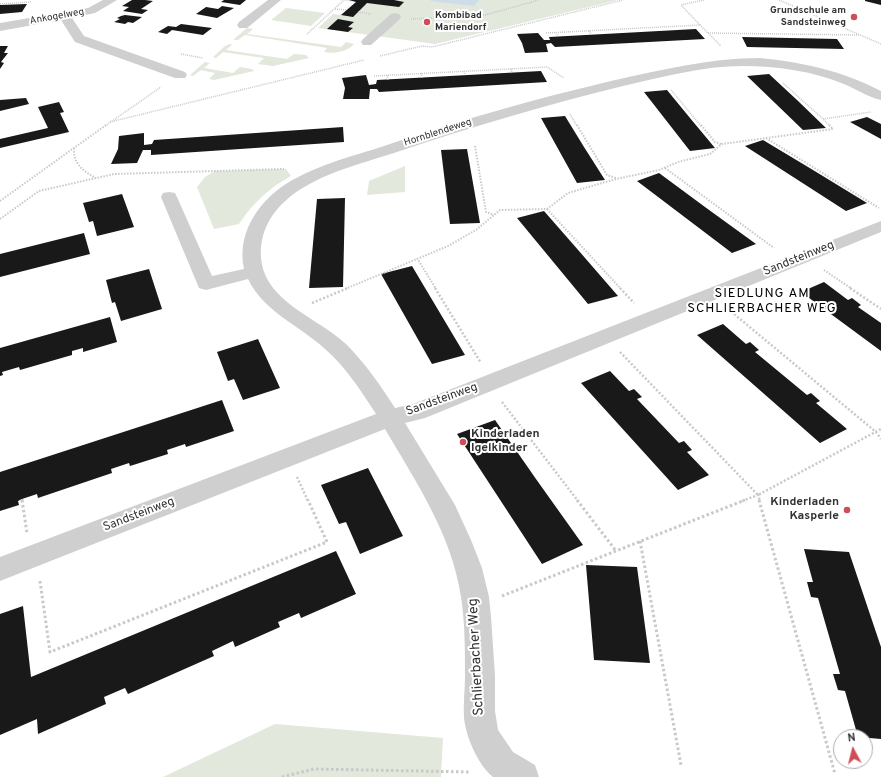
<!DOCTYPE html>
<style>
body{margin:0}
#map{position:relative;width:881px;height:777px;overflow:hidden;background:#fff;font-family:Overpass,sans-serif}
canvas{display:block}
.north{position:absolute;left:833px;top:729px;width:40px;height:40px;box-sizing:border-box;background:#fff;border:1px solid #adadad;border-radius:50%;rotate:353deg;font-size:11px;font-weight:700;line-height:16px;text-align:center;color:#323232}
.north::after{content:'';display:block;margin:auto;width:14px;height:18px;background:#d04c57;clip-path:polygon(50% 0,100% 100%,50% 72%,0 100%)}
</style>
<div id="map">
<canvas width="881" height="777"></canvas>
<div class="north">N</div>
</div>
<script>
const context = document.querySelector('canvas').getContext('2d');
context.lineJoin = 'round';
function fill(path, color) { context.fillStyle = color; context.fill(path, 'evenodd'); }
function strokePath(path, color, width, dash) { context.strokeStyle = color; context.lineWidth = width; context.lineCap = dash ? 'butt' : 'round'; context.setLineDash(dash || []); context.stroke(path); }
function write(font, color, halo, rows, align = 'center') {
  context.font = font + ' Overpass,sans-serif'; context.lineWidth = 4; context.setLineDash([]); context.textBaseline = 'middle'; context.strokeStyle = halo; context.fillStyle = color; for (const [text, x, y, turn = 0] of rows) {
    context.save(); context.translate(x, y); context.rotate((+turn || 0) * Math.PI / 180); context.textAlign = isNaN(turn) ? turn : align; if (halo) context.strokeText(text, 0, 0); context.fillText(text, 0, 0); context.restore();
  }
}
const green = new Path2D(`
 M340 0H618L435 44 318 28 333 14 341 15 356 2Z
 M286 8 325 13 311 26 271 20Z
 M247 28 253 29 247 34 341 47 346 42 354 44C347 52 334 54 324 52L327 48 245 35 238 40H235L234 39Z
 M230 44 232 45 226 50 287 59 294 54 306 55 309 58 273 66 258 64 264 58 223 52 216 58 213 57 225 46Z
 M205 62 210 63 204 68 233 73 240 67 252 69 254 71 214 80 209 79 215 73 201 70 193 76 190 75Z
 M405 166V192L367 195 369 181Z
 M286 169 291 176C269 188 253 203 239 224L214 229 197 187 205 177 215 171Z
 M275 724 443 738 441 777H163Z`);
const water = new Path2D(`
 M431 0H479L474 6 430 1Z`);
const building = new Path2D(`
 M132 0H145L153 1 141 9 148 10 142 14 123 11 129 7 122 6Z
 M224 0H246L240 5 221 2Z
 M349 0H394L404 2 399 7 367 3 353 17 341 15 356 2Z
 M865 0H881V5L865 1Z
 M27 4 22 12 0 14V5Z
 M222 6 234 8 217 18 196 14 206 7 218 9Z
 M125 15 142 17 133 23 128 22 125 24 114 22 120 19 117 18 121 16Z
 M338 19 354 22 348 27 353 28 348 32 327 29Z
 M181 24 212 28 203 35 172 30 167 34 158 32 168 26 176 27Z
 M696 29 705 39 555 47 551 43 546 44 548 52 525 53 522 43 517 34 538 33 544 40H550L549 37Z
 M742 37 837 39 844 49 747 47Z
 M0 46H8L4 53H8L1 62 4 63 0 69Z
 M541 71 547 82 379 92 377 89H370L369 99H343L345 88 342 78 366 75 369 85 376 84 377 80Z
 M769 74 797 100 826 128 803 130 747 76Z
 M667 90 690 118 715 148 690 151 644 92Z
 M26 98 29 104 0 111V100Z
 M59 102 64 112 60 113 69 132 0 148V139L48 128 38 107Z
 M565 116 584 147 605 180 577 183 541 118Z
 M867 117 881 124V139L850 122Z
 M343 127 344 142 151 155V150H143L137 163 111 164 118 149 119 136 144 133V145L152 144 154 140Z
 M763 140 813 170 867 203 846 211 745 146Z
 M467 149 480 223 450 224 441 150Z
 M659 173 705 207 756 244 732 253 637 181Z
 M122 194 134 227 97 236 93 221 89 222 83 203Z
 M345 198 343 287 309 288 317 199Z
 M544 211 579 251 618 296 588 304 517 218Z
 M84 233 90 254 0 277V254Z
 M412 266 437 308 465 355 432 364 381 274Z
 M149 269 162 309 121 321 115 302 112 303 106 280Z
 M824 282 848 300 852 298 861 305 858 307 881 323V351L801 292Z
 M110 317 117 342 83 352V348L72 351V355L20 370 19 367 2 372 3 375 0 376V348Z
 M723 324 746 344 750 342 759 350 755 352 807 395 811 393 820 401 816 403 847 429 820 443 697 335Z
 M258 339 280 388 243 400 234 379 228 381 217 352Z
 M610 371 629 391 634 389 642 397 637 399 679 443 684 441 692 450 687 452 709 475 678 490 581 383Z
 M222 400 234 431 186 447 185 444 167 450 168 454 130 466 129 463 111 469 112 473 38 498 37 494 22 499 18 501 19 505 0 511V472Z
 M495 420 536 479 583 545 542 564 457 434Z
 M368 468 403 536 360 554 346 522 339 524 321 485Z
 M804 549 849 552 881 647V739L858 737 845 691 838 690 833 674H840L818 598 811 597 807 582H813Z
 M336 551 356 594 301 618 299 613 278 622 280 627 235 647 233 641 212 651 214 656 128 694 125 688 104 697 106 704 38 734 37 719 0 735V614L23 606 31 677Z
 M586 565 637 567 650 663 594 660Z`);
const pathFar3 = new Path2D(`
 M779 0 881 44
 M0 4 31 2
 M335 9 347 10
 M358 12 371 14
 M411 19 485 15 539 0
 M700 25 681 5 704 0
 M589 31 591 34
 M556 32 558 36
 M546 33 700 25 721 46
 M708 33 859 35
 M307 34 344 0
 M181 54 203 58
 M380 56 422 46 432 47 623 0
 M511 69 512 73
 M464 71 465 75
 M421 73 422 78
 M387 75 388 80
 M374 76 547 67 564 78
 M783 83 823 119
 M671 90 701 126
 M570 114 577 126
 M110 122 364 60
 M105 126 161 87
 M830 126 823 119 871 112`);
const pathFar2 = new Path2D(`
 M577 125 607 175 616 178
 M701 125 715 142 721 144
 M766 138 879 208
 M475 146 486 212 494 215
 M74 148C73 164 83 171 96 178
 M665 168 774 248
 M0 201 106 125
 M547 209 621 289
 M0 219 39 191 114 174 284 169
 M417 258 436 289
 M824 270 852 289
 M345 289 448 246 476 230 500 210 547 209 568 193 616 179 659 170 678 162 710 154 722 144 833 129 829 125`);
const pathFar1 = new Path2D(`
 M435 288 481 363
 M620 288 634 303
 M850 288 881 309
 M312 303 348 288
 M728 309 876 432 881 439
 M620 352 758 495 881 429
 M502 402 578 501
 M297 477 308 501
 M22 499V501
 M742 501 758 495 760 501`);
const path = new Path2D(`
 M22 500 27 533
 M577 500 616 551
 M759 500 835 774
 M640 541 681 765
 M40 581 50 652 327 542 308 500
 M502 596 745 500
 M282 777 314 769 470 772`);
const minor = new Path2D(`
 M103 0H117L95 13 72 18 84 36 185 72 187 75 185 78H175L75 42 61 20 0 31V23L88 8Z
 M268 0H281L247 28H239L237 25 239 22Z
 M395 13 399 14 401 17 399 20 371 45H363L361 42 363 39 391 14Z
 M760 58C802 62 843 71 881 91V100C868 97 856 89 844 84 812 71 777 66 743 66 702 66 663 77 623 86 546 105 470 127 394 153 360 164 321 173 291 196 272 211 259 232 261 258 265 302 317 317 346 344 365 363 381 386 395 408L413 404 881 221V232L425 418 405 423 455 505 471 540 482 568 489 597 491 617 495 676V711L498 730 513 752 535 765 539 777H493C478 765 466 737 464 718 463 704 465 690 465 676 465 650 465 622 461 597 452 535 416 482 385 429L0 581V557L376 414C361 391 346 367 325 349 299 325 264 312 248 279L206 290 199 288 161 197 163 193 169 192 175 193 177 197 212 276 244 269C237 236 255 207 280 188 311 166 351 157 387 145 460 120 535 99 611 81 661 70 709 58 760 58Z`);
const markers = [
 [854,17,4,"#d04c57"],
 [427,22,4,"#d04c57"],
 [463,442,4,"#d04c57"],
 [847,510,4,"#d04c57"]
];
const farPoinames = [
 ["Grundschule am",846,11],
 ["Sandsteinweg",846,23],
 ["Kombibad",435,16,"left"],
 ["Mariendorf",435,28,"left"]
];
const farStreetnames = [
 ["Ankogelweg",57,17,-10],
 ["Hornblendeweg",438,133,-18]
];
const streetNames = [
 ["Sandsteinweg",799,259,-22],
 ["Sandsteinweg",442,400,-20],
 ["Sandsteinweg",139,515,-21]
];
const poiNames = [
 ["Kinderladen",471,435],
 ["Igelkinder",471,449],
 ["Kinderladen",839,503,"right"],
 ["Kasperle",839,517,"right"]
];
const neighbourhoodNames = [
 ["SIEDLUNG AM",762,294],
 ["SCHLIERBACHER WEG",762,309]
];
const nearStreetnames = [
 ["Schlierbacher Weg",477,657,-93]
];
fill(green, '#e2e8dc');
fill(water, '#cedee8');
fill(building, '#191919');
strokePath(pathFar3, '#c9c9c9', 1.5, [1, 1]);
strokePath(pathFar2, '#c9c9c9', 2, [1.5, 1.5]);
strokePath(pathFar1, '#c9c9c9', 2.5, [2, 2]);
strokePath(path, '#c9c9c9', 3, [2.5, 2.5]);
fill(minor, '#cfcfcf');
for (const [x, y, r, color] of markers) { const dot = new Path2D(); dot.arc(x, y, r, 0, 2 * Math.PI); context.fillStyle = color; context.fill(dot); strokePath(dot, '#fff', 1.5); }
write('bold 10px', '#323232', '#fff', farPoinames, 'right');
write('10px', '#323232', '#fff', farStreetnames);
write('12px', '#323232', '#fff', streetNames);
write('bold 12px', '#323232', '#fff', poiNames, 'left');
context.letterSpacing = '1px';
write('13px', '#000', '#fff', neighbourhoodNames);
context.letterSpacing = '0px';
write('14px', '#323232', '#fff', nearStreetnames);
</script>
